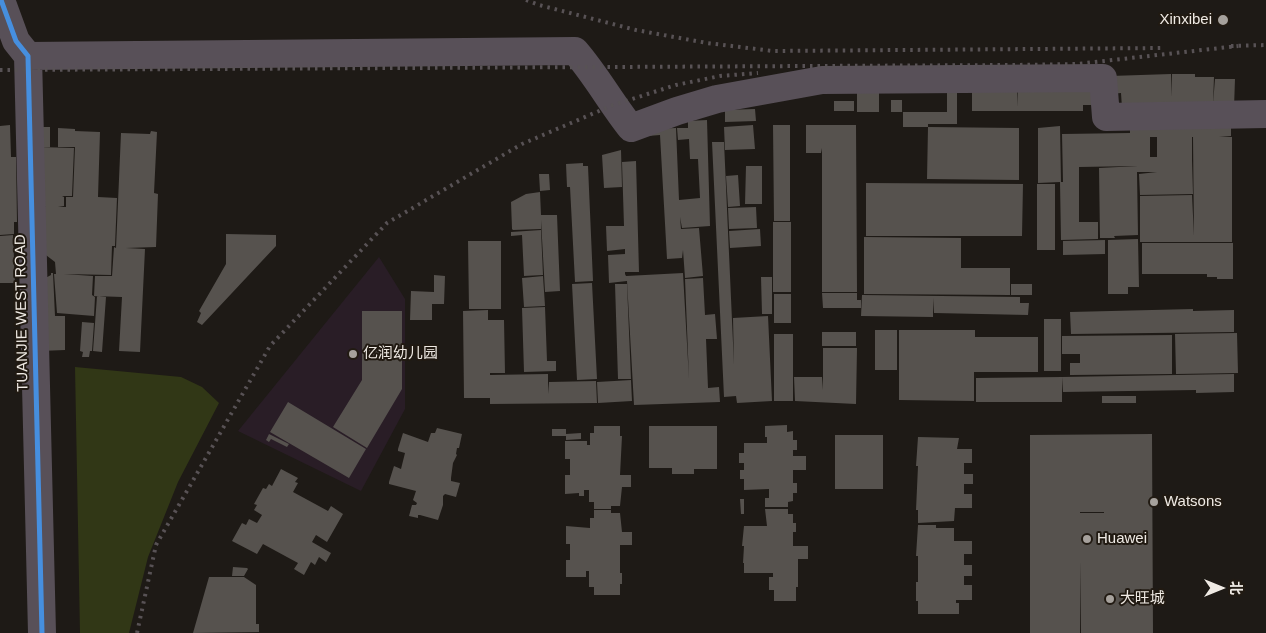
<!DOCTYPE html>
<meta charset="utf-8">
<style>
body{margin:0}
#map{position:relative;width:1266px;height:633px;overflow:hidden;background:#1e1a16;font-family:Helvetica,"Noto Sans SC",sans-serif}
canvas{display:block}
.north{position:absolute;left:1196px;top:563px;width:50px;height:50px;-webkit-text-stroke:4px #211a12;paint-order:stroke;rotate:90deg;font-size:14px;font-weight:700;line-height:20px;text-align:center;color:#efeae4}
.north::after{content:'';display:block;margin:auto;width:18px;height:22px;background:#efeae4;clip-path:polygon(50% 0,100% 100%,50% 72%,0 100%)}
</style>
<div id="map">
<canvas width="1266" height="633"></canvas>
<div class="north">北</div>
</div>
<script>
const context = document.querySelector('canvas').getContext('2d');
context.lineJoin = 'round';
function fill(path, color) { context.fillStyle = color; context.fill(path, 'evenodd'); }
function strokePath(path, color, width, dash) { context.strokeStyle = color; context.lineWidth = width; context.lineCap = dash ? 'butt' : 'round'; context.setLineDash(dash || []); context.stroke(path); }
function write(font, color, halo, rows, align = 'center') {
  context.font = font + ' Helvetica,"Noto Sans SC",sans-serif'; context.lineWidth = 4; context.setLineDash([]); context.textBaseline = 'middle'; context.strokeStyle = halo; context.fillStyle = color; for (const [text, x, y, turn = 0] of rows) {
    context.save(); context.translate(x, y); context.rotate((+turn || 0) * Math.PI / 180); context.textAlign = isNaN(turn) ? turn : align; if (halo) context.strokeText(text, 0, 0); context.fillText(text, 0, 0); context.restore();
  }
}
const education = new Path2D(`
 M379 257 405 299V409L361 491 238 431Z`);
const green = new Path2D(`
 M75 367 181 377 202 387 219 403 178 482 148 557 129 633H80Z`);
const building = new Path2D(`
 M1171 74V97L1172 74H1195V77H1214L1213 104 1215 79H1235L1234 108H1122L1121 93 1110 94V76Z
 M972 84H1017L1018 107V90L1086 84 1102 105H1083V111H972Z
 M947 85H957V124H928V127H903V112H947Z
 M857 91H879V112H857Z
 M891 100H902V112H891Z
 M834 101H854V111H834Z
 M755 109 756 121 725 122V110Z
 M707 120 710 226 682 228 680 217 681 229 699 228 703 276 685 278 683 250 682 258 667 259 660 135 648 136V129L676 128 679 200 700 198 698 159H690L689 139 678 140 677 128H688V121Z
 M10 125 11 157H16L17 222H14V234L0 235V126Z
 M753 125 755 149 725 150 724 127Z
 M773 125H790V221H774Z
 M806 125H856L857 292H822V148L821 153H806Z
 M1231 125V136L1219 137H1232V242H1140V196L1192 195 1194 236 1193 137H1192V160H1157H1192L1193 194 1140 195 1139 174 1157 172H1137L1138 235 1114 236 1115 238H1100L1099 168 1138 166 1079 167V222H1098V239L1061 240 1060 182 1038 183V128L1060 126 1061 182H1063L1062 134 1130 133V126ZM1150 137H1157V157H1150Z
 M40 127H50V147H39Z
 M928 127 1019 128V180L927 179Z
 M58 128 75 129V131L100 132 98 197 117 198 115 246H112L111 275 64 274 93 276 92 295 95 297 94 316 57 313 54 274H56L55 262 38 249 39 207 46 206H39V147L74 148 72 196H62L64 197V206L58 207H66V197H73L75 147H58Z
 M151 131 157 132 154 193 158 194 156 247 126 248 145 249 140 352 119 351 122 297 94 296 95 276H112L114 247 116 248 121 133 150 134Z
 M712 142H724L734 365 733 318 768 316 772 401 737 403 736 396 724 397Z
 M621 150 622 187 604 188 602 155Z
 M636 161 639 272H625V274L626 276 683 273 689 379 685 279 703 278 705 315 715 314 717 339H706L708 388 719 387 720 402 634 405 627 281 609 283 608 255 625 254V249L607 251 606 226H624L622 162Z
 M583 163V166H588L593 281 575 282 570 187H567L566 164Z
 M746 166H762V204H745Z
 M539 174H549L550 190 540 191Z
 M738 175 740 206 728 207 726 176Z
 M866 183 1023 184 1022 236H866Z
 M1037 184H1055V250H1037Z
 M540 192 541 215H557L560 291 545 292 541 220V229L513 230 512 229 511 202 526 194Z
 M756 207 757 228 729 229 728 208Z
 M773 222H791V292H773Z
 M760 229 761 246 730 248 729 231Z
 M541 230 543 275 524 276 522 235 511 236V232Z
 M226 234 276 235V246L202 325 197 322 201 313 199 311 226 264Z
 M13 235 15 283H0V236Z
 M864 237 961 238V268H1010V295L864 294Z
 M1138 239 1139 287H1128V294H1108V240Z
 M1105 240V254L1063 255V241Z
 M468 241H501V309H469Z
 M1142 243H1233V279H1217V277H1207V274H1142Z
 M51 273H53L55 316H65V350L40 351 38 282 51 275Z
 M434 275 445 276 444 304H432V320H410L411 291 434 292Z
 M543 276 545 306 524 307 522 278Z
 M761 277H772V314H762Z
 M592 283 597 379 577 380 572 284Z
 M615 284H627L631 379H618Z
 M1011 284H1032V295H1011Z
 M822 293H857V300H861V308H823Z
 M774 294H791V323H774Z
 M862 295 1020 297V303H1029L1028 315 934 313 933 298V317L861 316Z
 M97 296 106 297 102 352 93 351Z
 M545 307 547 361H556V371L524 372 522 308Z
 M1193 309V311L1234 310V332L1071 334 1070 312Z
 M488 310V320H504L505 373H490V375L548 374V394L549 382 596 381 597 403 490 404V398H464L463 311Z
 M362 311H402V389L367 448 333 427 362 380Z
 M1044 319H1061V371H1044Z
 M82 322 94 323 92 351H90L89 357H82L83 352 80 351Z
 M875 330H897V370H875Z
 M899 330H975V337H1038V372H974V401L899 400Z
 M822 332H856V346H822Z
 M1237 333 1238 373 1176 374 1175 334Z
 M774 334H793V401H774Z
 M1172 335V374L1070 375V363H1080V354H1062V336Z
 M823 348H857L856 404 795 401 794 377H822L823 390Z
 M1234 374V392L1196 393V390L1063 392 1062 377Z
 M1062 377V402H976V378Z
 M631 380 632 401 598 403 597 382Z
 M1102 396H1136V403H1102Z
 M288 402 366 449 349 478 270 432Z
 M787 425V432L793 431V440H797V450H793V456H806V470H793V483H797V493H793V501L788 502V507H765V498H769V489L744 490V479H740V470H744V463H739V453H744V443H767V437H765V426Z
 M594 426H620V436H622L620 475H631V487H622L620 506H611V509H594V502H589V490H584V496H579V493L565 494V475H570V459H565V441H587V445H590V433H594Z
 M649 426H717V469H694V474H672V468H649Z
 M437 428 462 434 459 448H457L456 454 457 455 453 463 451 478V481L460 483 456 497 445 494 443 496V505L438 520 420 515H418V518L409 516 412 505H416L417 503 413 500 416 491 389 484V482L394 466 401 469 405 453 398 451V449L403 433 428 442 431 433H435Z
 M552 429H566V434L581 433V439L566 440V436H552Z
 M269 434 289 444 287 447 271 439 269 442 266 440Z
 M1152 434 1153 633H1081V561L1080 633H1030V435ZM1080 512H1104V513H1080Z
 M835 435H883V489H835Z
 M918 437 959 438 957 449H972V463H964V474H973V484H964V494H972V508H955L954 521 918 523V510H916L918 466H916Z
 M281 469 298 478 295 482 298 483 293 492 328 511 331 506 343 514 327 542 316 535 312 542 331 553 326 562 319 557 315 565 311 562 304 575 294 569 298 563 263 544 257 554 232 541 242 523 246 525 249 519 257 523 262 515 254 510 257 505 254 504 263 488 266 489 269 484 272 486Z
 M740 499H744V514H741Z
 M765 509H788V514H793V523H796V532H793V546H808V559H798V587H796V601H774V590H769V577H773V573H744V563H743L744 546H742L744 526H767Z
 M594 510H611V513H620L622 532H632V545H620V573H622V584H620V595H594V587H589V571H586V577H566V560H570V544H566V526L590 528V518H594Z
 M918 525H936V528H954V541H972V554H964V565H972V576H964V585H972V600H956V603H959V614H918V601H916V582H918V556H916Z
 M233 567 247 568 248 569 244 576H232Z
 M209 577H244L256 585V624H259V632L193 633Z`);
const minor = new Path2D(`
 M1 0 16 41 28 56 42 633
 M28 56 575 51C596 75 611 103 631 128L677 111 717 99 822 80 1103 78 1106 117 1266 114`);
const rail = new Path2D(`
 M526 0 539 5 636 30 707 43 773 51 1164 48
 M1231 46 1266 45
 M0 70 1014 65 1077 64 1238 46
 M137 633 156 545 270 346 387 223 522 144 613 105 676 85 720 76 758 73`);
const cycleway = new Path2D(`
 M1 0 16 41 28 56 42 633`);
const markers = [
 [1223,20,6,"#a6a19c"],
 [353,354,5,"#a6a19c"],
 [1154,502,5,"#a6a19c"],
 [1087,539,5,"#a6a19c"],
 [1110,599,5,"#a6a19c"]
];
const poiNames = [
 ["Xinxibei",1212,20,"right"],
 ["亿润幼儿园",363,354],
 ["Watsons",1164,502],
 ["Huawei",1097,539],
 ["大旺城",1120,599]
];
const streetNames = [
 ["TUANJIE WEST ROAD",22,313,-91]
];
fill(education, '#291d26');
fill(green, '#313716');
fill(building, '#56524e');
strokePath(minor, '#585058', 28);
strokePath(rail, '#585255', 4, [2.5, 5]);
strokePath(cycleway, '#468fdf', 5);
for (const [x, y, r, color] of markers) { const dot = new Path2D(); dot.arc(x, y, r, 0, 2 * Math.PI); context.fillStyle = color; context.fill(dot); strokePath(dot, '#211a12', 2); }
write('15px', '#efeae4', '#211a12', poiNames, 'left');
write('15px', '#efeae4', '#211a12', streetNames);
</script>
